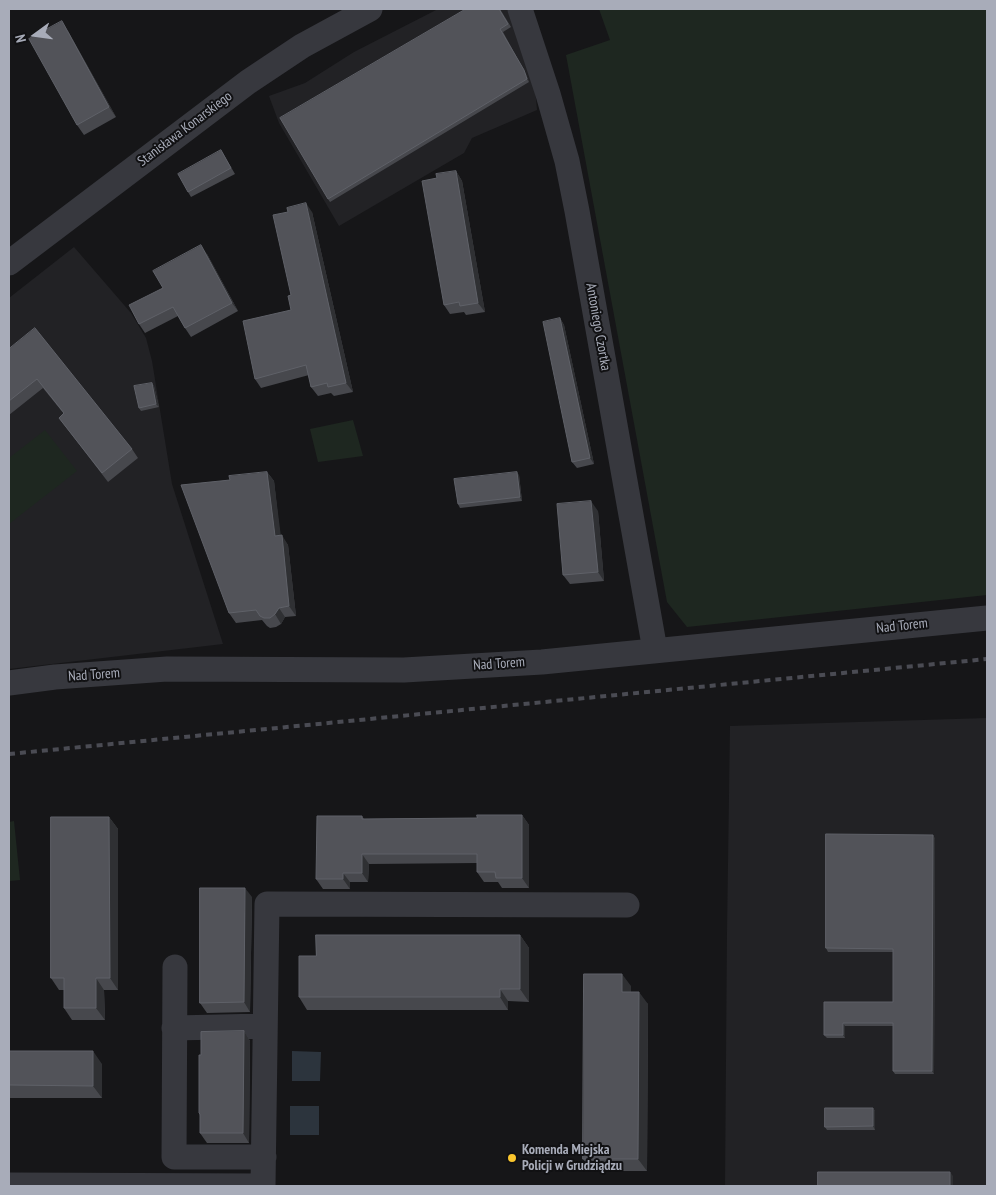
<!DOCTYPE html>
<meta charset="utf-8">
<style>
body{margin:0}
#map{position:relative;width:996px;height:1195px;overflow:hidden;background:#161618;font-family:"PT Sans Narrow",sans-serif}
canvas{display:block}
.frame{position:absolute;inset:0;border:10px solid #a8acb9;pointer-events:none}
.north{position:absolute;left:10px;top:10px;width:50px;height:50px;-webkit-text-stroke:4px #111113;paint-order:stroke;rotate:256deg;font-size:14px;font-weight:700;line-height:20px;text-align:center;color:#a8acb9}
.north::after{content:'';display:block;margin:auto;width:18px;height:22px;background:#a8acb9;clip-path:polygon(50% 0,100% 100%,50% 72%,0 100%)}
</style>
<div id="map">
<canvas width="996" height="1195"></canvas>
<div class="frame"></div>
<div class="north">N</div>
</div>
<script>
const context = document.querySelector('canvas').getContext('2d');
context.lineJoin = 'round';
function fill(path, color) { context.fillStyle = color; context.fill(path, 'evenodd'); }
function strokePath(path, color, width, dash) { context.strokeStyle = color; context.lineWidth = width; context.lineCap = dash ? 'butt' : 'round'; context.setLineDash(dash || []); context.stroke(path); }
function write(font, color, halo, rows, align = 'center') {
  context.font = font + ' "PT Sans Narrow",sans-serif'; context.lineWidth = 4; context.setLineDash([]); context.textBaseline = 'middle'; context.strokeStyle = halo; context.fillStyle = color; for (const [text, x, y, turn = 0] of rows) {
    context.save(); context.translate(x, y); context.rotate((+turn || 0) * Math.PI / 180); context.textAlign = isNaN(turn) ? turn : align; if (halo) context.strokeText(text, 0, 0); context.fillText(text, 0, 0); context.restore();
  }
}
const built = new Path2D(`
 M438 9H508L535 88 537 110 472 138 464 153 339 226 279 123 269 96 305 83 354 52Z
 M74 247 131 313 146 338 152 361 172 484 223 644 9 669V298Z
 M987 718V1186H725L727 932 730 726Z`);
const green = new Path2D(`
 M599 9H987V595L687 627 667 602 566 55 610 40Z
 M353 420 363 456 318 462 310 429Z
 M45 430 77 471 9 524V458Z
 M14 821 20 880 9 881V822Z`);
const water = new Path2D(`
 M292 1051 321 1052 320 1081H292Z
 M290 1106H319V1135H290Z`);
const street = new Path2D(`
 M520 9 548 94 567 161 577 211 655 650
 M9 263 248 82 302 46 370 9
 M9 683 55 677 167 669 404 670 542 662 987 618
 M175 967 174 1157H264
 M174 1028 265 1026
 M9 1185 263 1186
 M263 1186 267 904 627 905`);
const rail = new Path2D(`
 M9 754 987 659`);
const wall = new Path2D(`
 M500 9 511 27 503 32 526 74 529 82 330 202 328 199Z
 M68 31 116 117 84 135 77 125Z
 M221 150 235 174 191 197 188 192Z
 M456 171 462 181 485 312 466 315 464 312 450 314 444 305 437 178Z
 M312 212 353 392 334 396 331 393 318 396 311 387 309 375 261 388 255 379 291 310V295Z
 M207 254 238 311 191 337 185 328 178 316 145 333 139 324 163 288Z
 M560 318 564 325 594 464 577 468 572 462Z
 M9 349 132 449 138 458 108 482 59 418 64 414 43 388 9 415Z
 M152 383 154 386 159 407 141 411 139 408Z
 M267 472 274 481 280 535 288 545 296 616 285 617 281 624 276 627 270 628 267 626 262 620 236 623 229 613 230 480Z
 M519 475 522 501 460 508 458 504Z
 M598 511 604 581 570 584 563 575Z
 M522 815 529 825V888H502L498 882H484L477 872V863L369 864 368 882H350V889H323L316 879 362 816 364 819 477 818Z
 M109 817 118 829V990H104L105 1020H72L64 1008V990H59L51 978Z
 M933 835 935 839 934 1074H895L893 1071V1026H845V1038H827L824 1035V1002H893V952H828L826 948Z
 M252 897 250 1012 207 1013 200 1003Z
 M520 935 529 948V1002L508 1001V1010H307L299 997 316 956Z
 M631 986V992L648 1004 647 1171H592L583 1159Z
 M244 1031 250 1041 249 1143H207L200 1133V1116L199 1113 201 1055Z
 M9 1051 102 1064V1098H9Z
 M873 1108 875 1111V1130H827L825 1127Z`);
const shadedWall = new Path2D(`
 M62 21 68 31 116 117 109 107Z
 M500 29 526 74 529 82 527 79Z
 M456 171 462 181 485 312 478 303Z
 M306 203 312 212 353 392 346 383Z
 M201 245 207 254 238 311 232 303Z
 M560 318 564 325 594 464 590 458Z
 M152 383 154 386 159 407 156 404Z
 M267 472 274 481 282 545 275 536Z
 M517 472 519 475 522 501 520 497Z
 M591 501 598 511 604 581 598 572Z
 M282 535 288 545 296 616 289 606Z
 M279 608 285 617 281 624 275 614Z
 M522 815 529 825V888L522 878Z
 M109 817 118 829V990L110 978Z
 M933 835 935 839 934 1074 932 1071Z
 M362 854 369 864 368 882 362 873Z
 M343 873 350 882V889L343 879Z
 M245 888 252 897 250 1012 244 1002Z
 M520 935 529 948V1002L520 989Z
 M622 974 631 986V1004L622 992Z
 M96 978 104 990 105 1020 96 1008Z
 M500 989 508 1001V1010L500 997Z
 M639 992 648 1004 647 1171 638 1159Z
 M843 1023 845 1026V1038L843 1035Z
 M244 1031 250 1041 249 1143 243 1133Z
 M93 1051 102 1064V1098L93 1086Z
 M873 1108 875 1111V1130L873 1126Z
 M950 1172 953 1176V1186H950Z`);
const building = new Path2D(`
 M466 9H499L508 24 500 29 524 70 527 79 328 199 280 118Z
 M62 21 109 107 77 125 29 39Z
 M221 150 231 168 188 192 178 174Z
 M456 171 478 303 460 306 459 302 444 305 422 181 437 178 436 174Z
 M306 203 346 383 328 387 327 383 311 387 306 365 255 379 243 321 291 310 288 296 291 295 273 215 288 212 287 208Z
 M201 245 232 303 185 328 173 307 139 324 129 305 163 288 153 271Z
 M560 318 590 458 572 462 543 322Z
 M35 328 132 449 102 473 59 418 64 413 37 379 9 401V349Z
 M152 383 156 404 139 408 134 386Z
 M267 472 275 536 282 535 289 606 279 608 275 614 270 618H264L260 616 256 610 229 613 181 485 230 480 229 476Z
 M517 472 520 497 458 504 454 479Z
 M591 501 598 572 563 575 557 504Z
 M477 815H522V878H496L495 872H477V854H362V873H343V879H316L317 816H362V819L477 818Z
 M51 817H109L110 978H96V1008H64V978H51Z
 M826 834 933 835 932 1071H893V1023H843V1035H824V1002H893V949L826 948Z
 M200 888H245L244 1002 200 1003Z
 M316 935H520V989H500V997H299V956H316Z
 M584 974H622V992H639L638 1159H583Z
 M244 1031 243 1133H200V1114L199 1113V1055H201V1032Z
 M9 1051H93V1086L9 1085Z
 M825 1108H873V1126L825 1127Z
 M818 1172H950V1186H818Z`);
const markers = [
 [512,1158,5,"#fac62d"]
];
const streetNames = [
 ["Stanisława Konarskiego",185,129,-37],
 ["Antoniego Czortka",598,327,80],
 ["Nad Torem",902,626,-6],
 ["Nad Torem",499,664,-4],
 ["Nad Torem",94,675,-4]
];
const poiNames = [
 ["Komenda Miejska",522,1150],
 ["Policji w Grudziądzu",522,1166]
];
fill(built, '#222225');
fill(green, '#1e2720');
fill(water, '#2c343d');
strokePath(street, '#37383e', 25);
strokePath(rail, '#4a4b53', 4, [6, 5]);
fill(wall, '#47484d');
fill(shadedWall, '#2f3033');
fill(building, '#525359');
strokePath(building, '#5f6168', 1);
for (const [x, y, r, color] of markers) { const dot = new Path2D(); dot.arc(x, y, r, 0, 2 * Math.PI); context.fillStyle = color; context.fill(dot); strokePath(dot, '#111113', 2); }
write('14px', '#a8acb9', '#111113', streetNames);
write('bold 14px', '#a8acb9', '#111113', poiNames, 'left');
</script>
